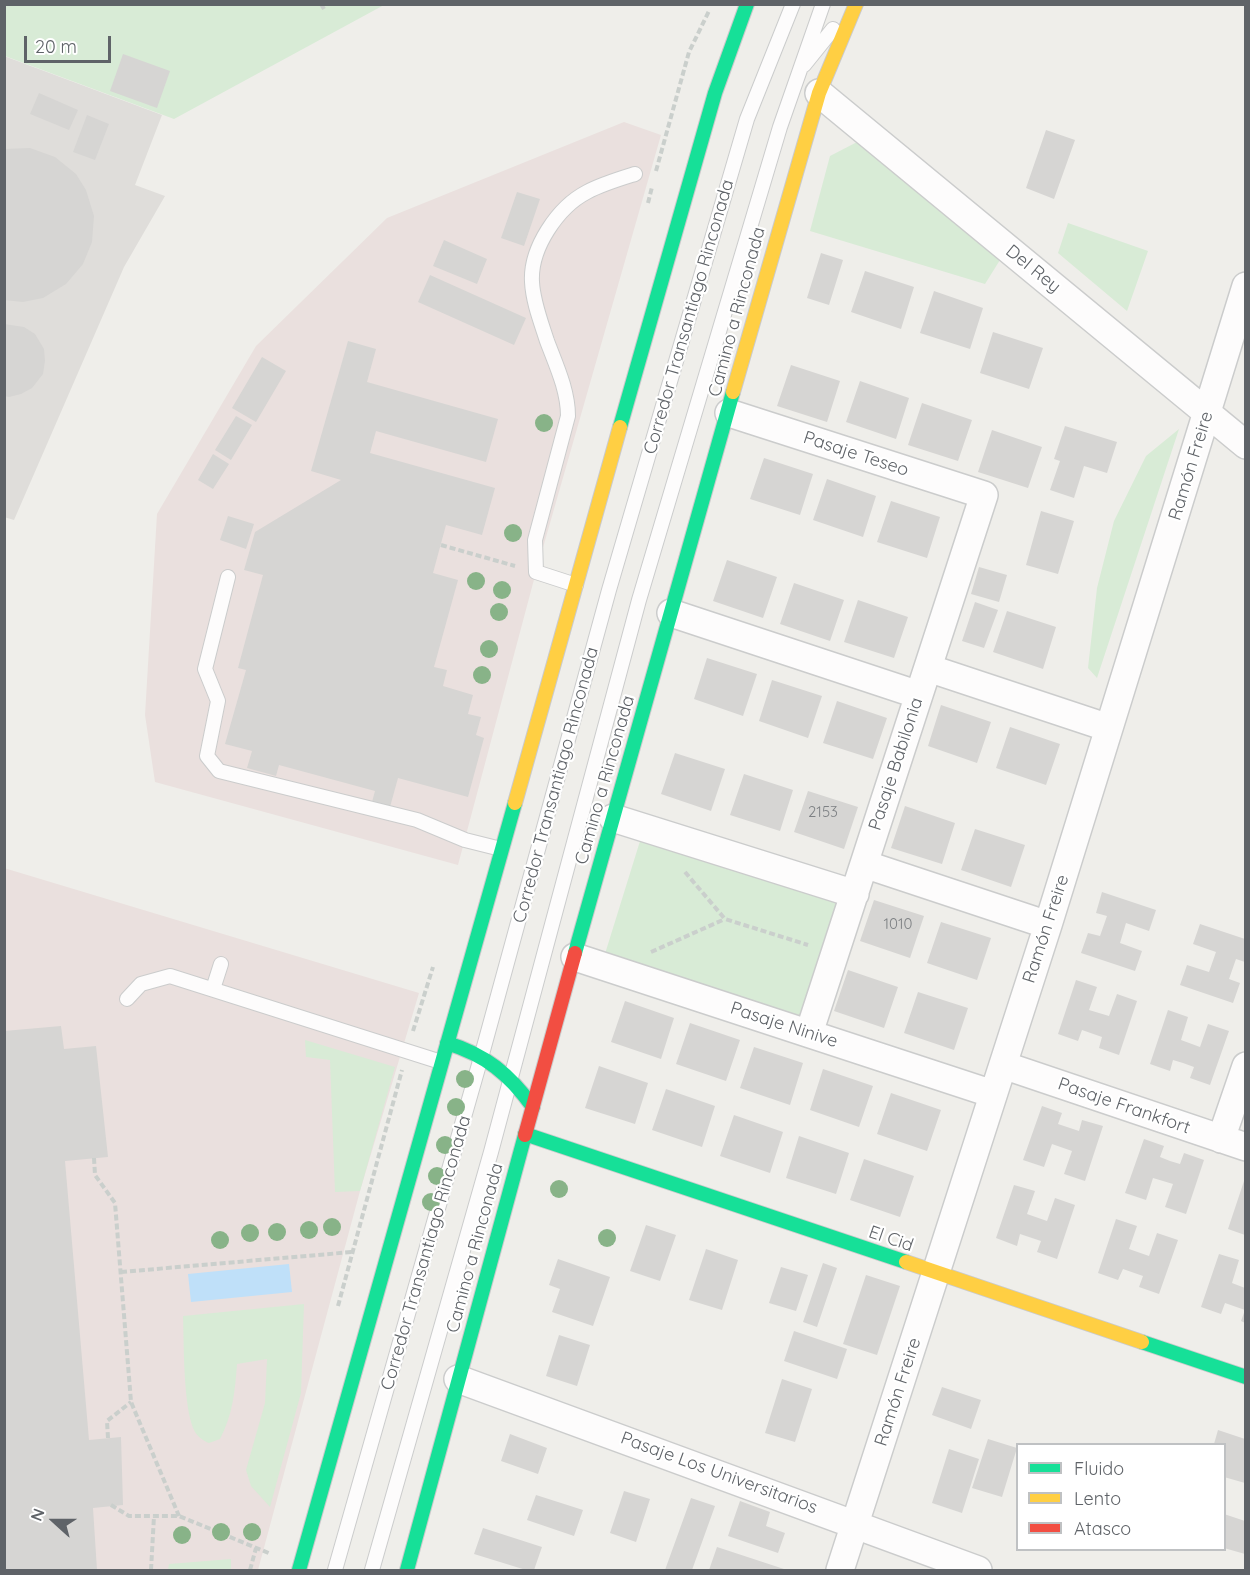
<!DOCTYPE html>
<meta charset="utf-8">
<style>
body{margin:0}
#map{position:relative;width:1250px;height:1575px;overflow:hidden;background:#efeeea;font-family:Quicksand,sans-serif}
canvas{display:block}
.frame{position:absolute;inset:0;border:6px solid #5f6368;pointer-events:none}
.legend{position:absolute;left:1016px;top:1443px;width:210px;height:108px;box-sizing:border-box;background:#fff;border:2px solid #bfc1c3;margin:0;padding:8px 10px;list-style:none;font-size:18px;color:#5f6368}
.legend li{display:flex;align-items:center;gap:12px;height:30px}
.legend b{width:30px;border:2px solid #bfc1c3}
.north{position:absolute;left:24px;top:1491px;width:60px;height:60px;-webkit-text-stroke:4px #fff;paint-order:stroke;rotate:291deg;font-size:16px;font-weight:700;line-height:24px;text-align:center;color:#5f6368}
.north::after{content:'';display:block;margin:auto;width:21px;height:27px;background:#5f6368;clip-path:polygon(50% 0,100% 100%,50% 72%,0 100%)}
.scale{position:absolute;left:24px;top:36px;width:87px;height:27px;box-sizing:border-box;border:3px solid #5f6368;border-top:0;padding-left:8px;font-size:18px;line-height:21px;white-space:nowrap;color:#5f6368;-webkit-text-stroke:4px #fff;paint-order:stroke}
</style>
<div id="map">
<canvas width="1250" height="1575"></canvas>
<div class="frame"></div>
<ul class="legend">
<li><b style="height:8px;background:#16e098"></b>Fluido</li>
<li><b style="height:8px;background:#ffcf43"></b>Lento</li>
<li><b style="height:8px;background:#f24e42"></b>Atasco</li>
</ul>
<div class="north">N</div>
<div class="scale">20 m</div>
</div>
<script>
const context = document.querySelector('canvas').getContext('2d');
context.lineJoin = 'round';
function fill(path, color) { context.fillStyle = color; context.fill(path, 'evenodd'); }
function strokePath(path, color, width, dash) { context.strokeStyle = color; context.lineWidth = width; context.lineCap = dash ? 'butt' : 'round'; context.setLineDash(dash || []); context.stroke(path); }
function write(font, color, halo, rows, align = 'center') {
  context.font = font + ' Quicksand,sans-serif'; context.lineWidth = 4.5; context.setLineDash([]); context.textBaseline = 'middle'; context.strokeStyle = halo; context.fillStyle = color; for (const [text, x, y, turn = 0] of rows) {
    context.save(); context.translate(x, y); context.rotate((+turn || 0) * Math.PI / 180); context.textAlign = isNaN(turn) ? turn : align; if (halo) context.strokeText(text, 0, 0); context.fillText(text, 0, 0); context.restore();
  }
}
const industrial = new Path2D(`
 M4 56 162 115 135 185 165 196 124 267 14 520 4 517Z`);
const medical = new Path2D(`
 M624 122 661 135 536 572 458 865 155 782 145 715 157 514 256 346 387 218Z
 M4 868 419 993 360 1191 258 1570H5Z`);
const green = new Path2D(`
 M4 5H384L174 119 5 56Z
 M861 140 1000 260 985 284 810 231 830 156Z
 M1068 223 1148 251 1127 311 1058 253Z
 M1179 429 1097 678 1088 668 1097 588 1114 521 1146 456Z
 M645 825 848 887 807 1020 604 957Z
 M305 1040 395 1067 360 1191 335 1192 330 1060 306 1057Z
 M304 1304 301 1393 270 1507 251 1486 246 1470 265 1403 267 1359 237 1364C235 1391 233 1414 220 1439L209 1443C204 1441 198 1437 195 1432 183 1411 184 1343 183 1316Z
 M231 1559V1570H168L169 1564Z`);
const water = new Path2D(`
 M289 1264 292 1292 191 1302 188 1274Z`);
const building = new Path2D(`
 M123 54 170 71 157 108 110 91Z
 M39 93 78 110 69 130 30 114Z
 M87 115 109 124 95 160 73 152Z
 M1046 130 1075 140 1054 199 1026 188Z
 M30 148 55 157 76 174 86 190 94 216 92 242 83 264 66 284 43 298 23 302 4 300V149Z
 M517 192 540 199 524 246 501 238Z
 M444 240 487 259 477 284 433 266Z
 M821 253 843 260 829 305 807 298Z
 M865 271 914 287 901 329 851 312Z
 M430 275 526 318 514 345 418 302Z
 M934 291 983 308 970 349 920 333Z
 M4 324 24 327 35 334 44 349 45 361 43 374 32 388 21 394 9 397 4 396Z
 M993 332 1043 348 1029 389 980 373Z
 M348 341 376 349 367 382 498 419 486 462 376 431 370 453 495 488 482 535 446 525 433 573 458 580 434 667 447 670 443 686 473 695 468 714 481 717 476 735 484 738 468 797 398 778 390 807 372 802 375 791 279 765 276 776 247 768 252 751 225 744 246 670 238 668 263 575 244 570 255 532 341 480 311 471Z
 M262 357 286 371 256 422 232 408Z
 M791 365 840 381 827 422 777 406Z
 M860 381 909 398 896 439 846 422Z
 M922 403 972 420 958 461 908 445Z
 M236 416 252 425 231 460 215 450Z
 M1065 426 1117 442 1107 473 1084 466 1074 498 1050 490 1060 461 1054 459Z
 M992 430 1042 447 1028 488 978 472Z
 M213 454 229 464 213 489 198 480Z
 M764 458 813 474 800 515 750 499Z
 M827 479 876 496 863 537 813 520Z
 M891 501 940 517 927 558 877 542Z
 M1041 511 1074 521 1058 574 1026 565Z
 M228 516 254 524 246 549 220 540Z
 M727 560 777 577 763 618 713 601Z
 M979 567 1007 575 999 602 971 594Z
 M794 583 844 600 830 641 780 624Z
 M858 600 908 617 894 658 844 642Z
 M975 602 998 610 984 648 962 641Z
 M1007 611 1056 627 1043 669 993 652Z
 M707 658 757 674 743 716 694 699Z
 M772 680 822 696 808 738 759 721Z
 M837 701 887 718 873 759 823 743Z
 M941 705 991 722 977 763 928 746Z
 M1010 727 1060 744 1046 785 996 768Z
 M675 753 725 769 711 811 661 794Z
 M744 774 793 790 780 831 730 815Z
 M808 791 858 807 844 849 794 832Z
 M905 806 955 823 942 864 891 848Z
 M975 829 1025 845 1011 887 961 870Z
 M1102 892 1156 910 1149 931 1126 923 1120 943 1142 951 1135 971 1081 953 1088 933 1100 936 1107 916 1096 913Z
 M874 900 924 916 910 958 860 941Z
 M941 922 991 938 977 980 927 963Z
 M1200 924 1245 939V962L1236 959 1229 979 1240 983 1233 1003 1180 985 1187 965 1209 972 1216 952 1193 944Z
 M848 970 898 987 884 1028 834 1011Z
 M1076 980 1097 987 1089 1010 1109 1016 1117 994 1137 1001 1119 1055 1099 1048 1102 1037 1082 1030 1078 1041 1058 1034Z
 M918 992 968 1008 954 1050 904 1033Z
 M625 1001 674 1018 661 1059 611 1042Z
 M1168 1010 1188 1017 1181 1040 1200 1047 1208 1024 1229 1031 1210 1085 1190 1078 1194 1067 1183 1063 1173 1060 1170 1071 1150 1064Z
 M690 1023 740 1040 726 1081 676 1064Z
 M61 1026 64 1049 96 1046 108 1157 65 1161 89 1440 121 1437 123 1505 93 1508 97 1570H4V1031Z
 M754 1047 803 1063 790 1105 740 1088Z
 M599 1066 648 1083 635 1124 585 1108Z
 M823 1069 873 1086 859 1127 810 1110Z
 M666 1089 715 1106 702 1147 652 1130Z
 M891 1093 941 1110 927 1151 877 1134Z
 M1042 1106 1062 1113 1058 1124 1079 1131 1082 1120 1103 1126 1085 1181 1064 1174 1072 1151 1052 1144 1044 1167 1023 1160Z
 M734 1115 783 1132 770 1173 720 1156Z
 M799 1136 849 1153 836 1194 786 1178Z
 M1144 1139 1164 1146 1160 1157 1170 1161 1180 1164 1184 1153 1204 1160 1186 1214 1165 1207 1173 1184 1153 1178 1146 1200 1125 1193Z
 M864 1159 914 1176 900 1217 850 1200Z
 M1245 1178V1235L1228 1229Z
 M1014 1185 1035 1191 1027 1214 1047 1221 1055 1198 1075 1205 1057 1259 1037 1252 1041 1241 1020 1234 1017 1246 996 1238Z
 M1116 1219 1137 1226 1129 1249 1149 1256 1157 1233 1178 1240 1159 1294 1139 1287 1143 1276 1123 1269 1118 1280 1098 1273Z
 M646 1225 676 1235 660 1281 630 1271Z
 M706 1249 738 1260 722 1310 689 1300Z
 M1219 1254 1239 1260 1232 1283 1245 1288V1323L1241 1321 1245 1310 1225 1303 1221 1314 1201 1307Z
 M558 1259 610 1277 593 1326 552 1312 560 1289 549 1285Z
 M823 1263 837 1268 817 1327 803 1322Z
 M781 1267 808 1275 796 1311 769 1303Z
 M866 1275 900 1286 877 1355 843 1344Z
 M794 1331 847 1349 837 1379 784 1361Z
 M559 1335 590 1345 577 1386 546 1376Z
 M782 1379 812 1389 795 1442 765 1433Z
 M942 1387 981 1400 971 1429 932 1415Z
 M1218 1430 1245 1439V1483L1224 1477V1444H1214Z
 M510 1434 547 1448 538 1474 501 1461Z
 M988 1439 1017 1448 1002 1497 972 1488Z
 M949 1449 979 1459 962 1513 932 1503Z
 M624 1491 650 1499 636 1542 610 1533Z
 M536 1495 583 1510 574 1536 527 1520Z
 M691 1498 715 1506 692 1570H665Z
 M740 1501 770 1512 766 1526 785 1533 778 1553 728 1536Z
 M1224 1514 1245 1521V1554L1224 1548Z
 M483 1528 542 1547 534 1570H526L474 1554Z
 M717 1547 787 1570H709Z`);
const path = new Path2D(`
 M321 4 324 9
 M656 171 689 52 709 11
 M648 203 652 187
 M441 545 515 566
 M685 872 725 919 808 945
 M651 952 725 919
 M413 1031 433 967
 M94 1158 95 1175 115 1203 131 1402 179 1516
 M121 1272 352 1252
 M338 1306 402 1070
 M108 1438 107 1421 131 1402
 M111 1505 129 1516H179L271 1554
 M151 1570 154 1516
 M250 1570 256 1548`);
const lane = new Path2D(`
 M804 65 833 29
 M228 577 205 669 218 701 207 756 219 771 417 820 465 840 501 849
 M576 585 536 572 535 540 568 416C568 390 556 365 547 341 541 322 533 302 532 282 530 248 558 207 587 192 602 184 619 179 635 174
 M213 989 221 964
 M127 999 141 984 170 976 441 1062
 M335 1570 482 1054 609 590 747 119 793 4
 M372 1570 491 1152 639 600 780 127 823 4`);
const street = new Path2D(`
 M819 93 1246 445
 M729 413 984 495 809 1033
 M671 613 919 695
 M928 668 1109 728
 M613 818 855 894
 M864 864 1048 925
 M575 957 993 1094
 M1003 1065 1246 1147
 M1221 1139 1246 1066
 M458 1379 978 1570
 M840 1570 1048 925 1246 286`);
const fast = new Path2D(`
 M620 427 715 93 747 4
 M575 953 733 392
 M447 1043C486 1055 509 1074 533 1107
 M525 1134 906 1262
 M1142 1342 1246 1377
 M299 1570 515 803
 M407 1570 525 1135`);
const slow = new Path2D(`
 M733 392 819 93 856 4
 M515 803 620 427
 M906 1262 1142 1342`);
const jam = new Path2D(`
 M525 1135 575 953`);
const trees = [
 [544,423],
 [513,533],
 [476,581],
 [502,590],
 [499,612],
 [489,649],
 [482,675],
 [465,1079],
 [456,1107],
 [445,1145],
 [437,1176],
 [559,1189],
 [431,1202],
 [332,1227],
 [309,1230],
 [277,1232],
 [250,1233],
 [607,1238],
 [220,1240],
 [221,1532],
 [252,1532],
 [182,1535]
];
const numberNames = [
 ["2153",823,812],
 ["1010",898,924]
];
const streetNames = [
 ["Del Rey",1033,269,39],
 ["Camino a Rinconada",737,312,-75],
 ["Corredor Transantiago Rinconada",689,317,-74],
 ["Pasaje Teseo",856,454,18],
 ["Ramón Freire",1191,466,-73],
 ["Pasaje Babilonia",896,764,-72],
 ["Camino a Rinconada",605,780,-74],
 ["Corredor Transantiago Rinconada",556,785,-75],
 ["Ramón Freire",1046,929,-72],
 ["Pasaje Ninive",784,1025,18],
 ["Pasaje Frankfort",1124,1106,19],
 ["El Cid",891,1239,19],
 ["Camino a Rinconada",475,1248,-75],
 ["Corredor Transantiago Rinconada",426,1253,-74],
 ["Ramón Freire",898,1392,-72],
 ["Pasaje Los Universitarios",719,1473,20]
];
fill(industrial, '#dfddda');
fill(medical, '#eae0de');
fill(green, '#d8ebd6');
fill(water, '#bfe0f9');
fill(building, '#d6d5d3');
strokePath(lane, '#cbcccc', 16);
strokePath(street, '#cbcccc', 30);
strokePath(fast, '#cacacb', 16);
strokePath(slow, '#cacacb', 16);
strokePath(jam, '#cacacb', 16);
strokePath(path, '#cacfcc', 4, [6, 3]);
strokePath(lane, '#fdfcfc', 14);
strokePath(street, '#fdfcfc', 27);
strokePath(fast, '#16e098', 14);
strokePath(slow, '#ffcf43', 14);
strokePath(jam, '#f24e42', 14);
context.fillStyle = '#88b388';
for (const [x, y] of trees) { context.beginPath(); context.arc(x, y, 9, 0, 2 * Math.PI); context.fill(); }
write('15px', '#7e8184', null, numberNames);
write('18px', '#5f6368', '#fff', streetNames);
</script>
